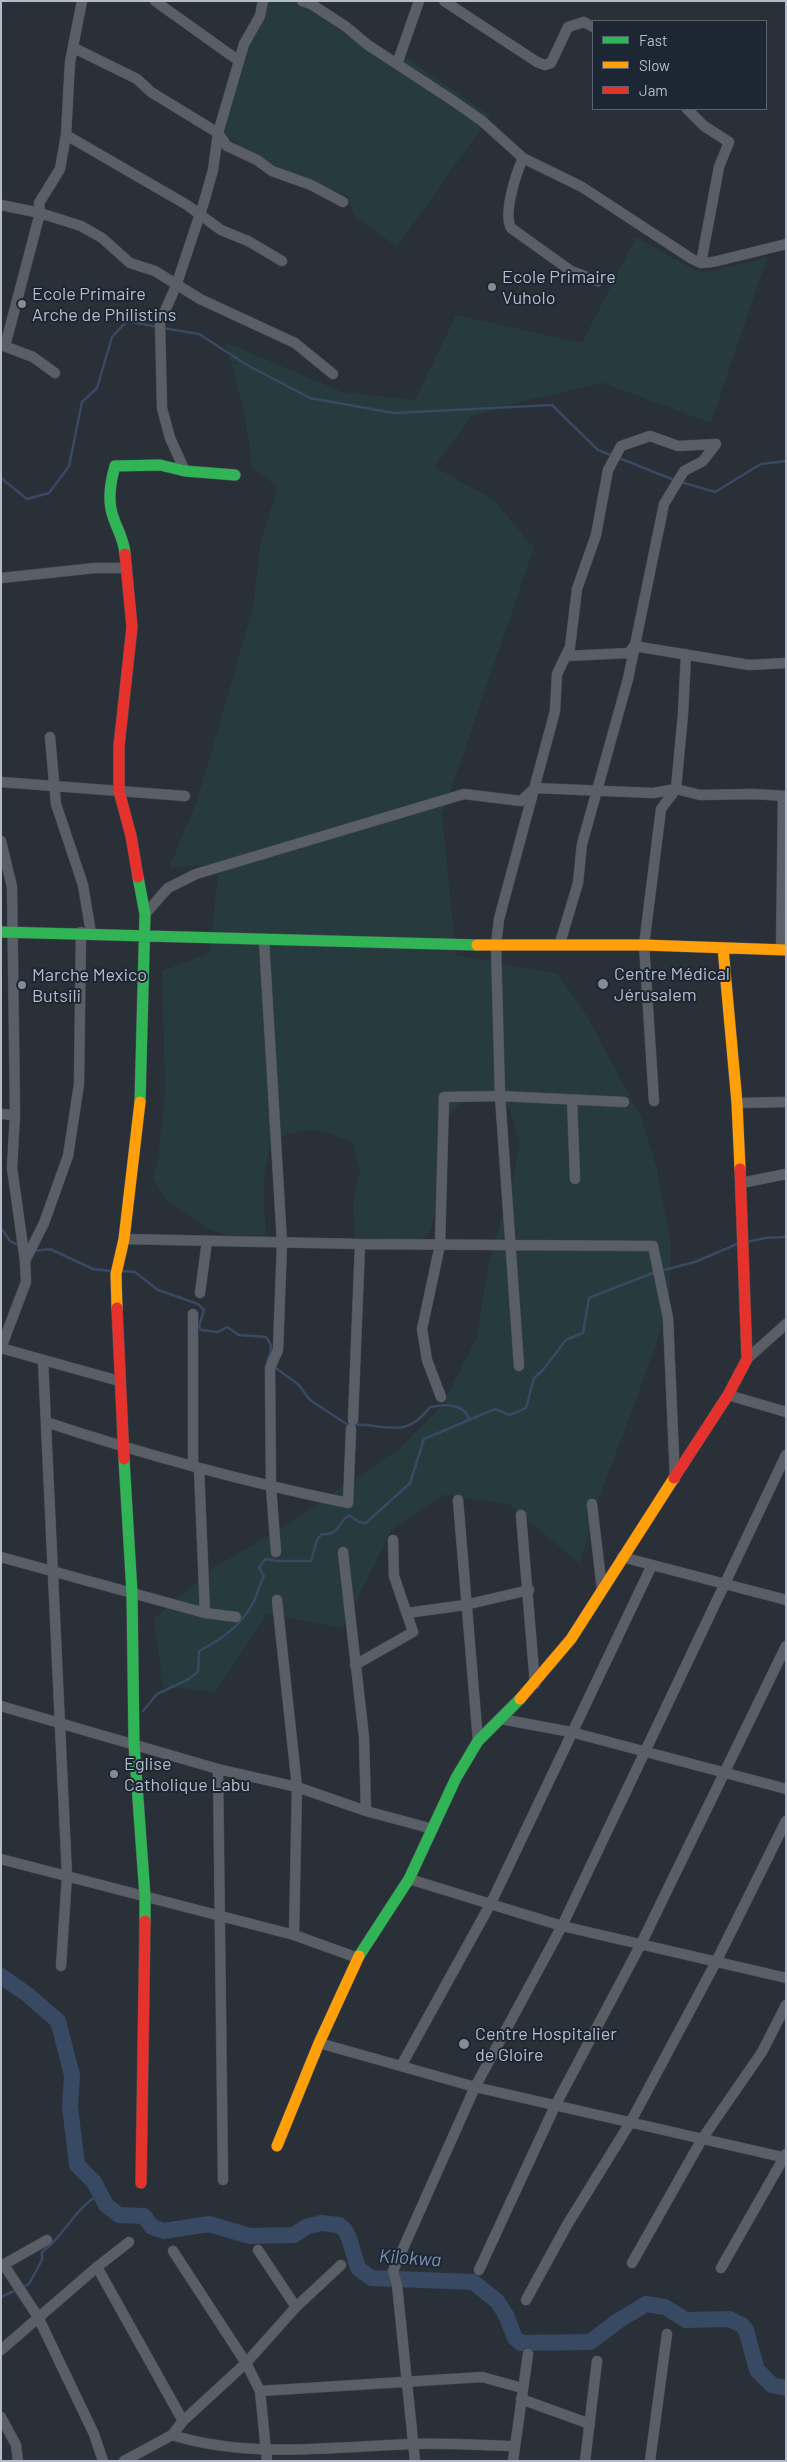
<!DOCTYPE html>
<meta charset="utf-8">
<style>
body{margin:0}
#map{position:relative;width:787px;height:2462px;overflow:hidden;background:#2a3038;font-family:Barlow,sans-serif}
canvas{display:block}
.frame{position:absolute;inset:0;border:2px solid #b4bcc9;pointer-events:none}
.legend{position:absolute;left:592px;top:20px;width:175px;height:90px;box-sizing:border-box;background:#1d2633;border:1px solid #59626f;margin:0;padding:6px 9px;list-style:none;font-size:15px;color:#b4bcc9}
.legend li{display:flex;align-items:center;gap:10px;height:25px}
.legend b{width:25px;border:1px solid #59626f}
</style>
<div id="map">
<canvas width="787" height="2462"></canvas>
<div class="frame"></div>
<ul class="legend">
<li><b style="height:6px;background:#30b455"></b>Fast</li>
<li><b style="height:6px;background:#ff9f0a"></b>Slow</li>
<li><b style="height:6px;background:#e5322d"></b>Jam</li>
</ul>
</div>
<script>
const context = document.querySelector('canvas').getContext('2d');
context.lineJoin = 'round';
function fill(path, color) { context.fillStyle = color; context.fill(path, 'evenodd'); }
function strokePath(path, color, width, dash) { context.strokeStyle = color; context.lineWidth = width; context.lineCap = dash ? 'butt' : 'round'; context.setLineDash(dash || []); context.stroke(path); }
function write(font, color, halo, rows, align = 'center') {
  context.font = font + ' Barlow,sans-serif'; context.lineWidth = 4; context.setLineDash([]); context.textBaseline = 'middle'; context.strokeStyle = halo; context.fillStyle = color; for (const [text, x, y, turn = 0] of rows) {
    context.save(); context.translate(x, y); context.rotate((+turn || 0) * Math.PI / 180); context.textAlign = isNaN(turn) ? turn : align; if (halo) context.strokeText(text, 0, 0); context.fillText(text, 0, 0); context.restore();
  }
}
const green = new Path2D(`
 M266 1H286L312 8 398 70 407 58 490 116 397 247 355 217 346 195C303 178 253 164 222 130L231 109 248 43 264 20Z
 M636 237 700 273 767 258 711 423 603 383 524 401 470 417 435 467 494 500 534 548 442 815 456 955 558 974 587 1016 642 1119 657 1169 671 1246 669 1306 637 1398 602 1489 580 1564 509 1504 443 1495 392 1529 343 1628 267 1614 215 1692 163 1687 154 1619 215 1567 280 1529 399 1449 443 1404 477 1337 488 1264 513 1180 519 1143 510 1110 492 1094 462 1101 438 1127 437 1210 428 1235 410 1245 385 1239 355 1238 353 1205 360 1169 352 1142C319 1129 307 1125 273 1140 260 1174 264 1199 266 1235H226L209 1229 169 1202 159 1190 153 1177 158 1158 165 1094 162 971 209 953 219 869 218 864 169 868 198 798 253 608 260 545 277 489 268 479 252 468C248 424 238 384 225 342L342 392 415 400 456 315 577 342 583 341Z`);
const stream = new Path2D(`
 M163 328 199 334 247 365 310 398 394 413 552 405 598 450 613 456
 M619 458 674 480
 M1 478 27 499 49 493 69 466 82 402 97 388 112 337 127 321 158 327
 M681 482 715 492 761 464 786 461
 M1 1228 10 1241 20 1246
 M747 1242 765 1238 786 1237
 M34 1251 50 1249 93 1269 111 1271
 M121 1271 135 1272 158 1290 198 1304 204 1310 199 1326 201 1330 218 1332 227 1327 239 1335 266 1337C274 1346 271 1352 267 1361L269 1363
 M660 1271 695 1262 737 1244
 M273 1366 298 1384 310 1400 348 1425C381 1421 404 1443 430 1407 445 1404 463 1403 469 1419
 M143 1711 157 1694 187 1680 198 1672 199 1651C222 1639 242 1625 254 1601 258 1593 259 1585 264 1576L259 1568 265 1559 277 1561H311L317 1540 322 1534C338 1536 338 1523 349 1515L359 1522 366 1523 410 1483 424 1439 495 1409 510 1415 526 1408 534 1378 542 1371 566 1340 583 1333 589 1298 655 1272
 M21 2288 29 2284 42 2260V2252C64 2237 75 2207 99 2195
 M1 2297 16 2290`);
const river = new Path2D(`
 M1 1976 28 1995 58 2021 72 2075 70 2107 77 2165 94 2182 106 2205 119 2215 144 2216 152 2227 164 2231 209 2224 250 2236 294 2235 306 2227 321 2223 339 2225 345 2230 349 2238 358 2268 371 2278 473 2282 497 2301 506 2315 515 2338 521 2343 590 2342 618 2321 646 2304 665 2307 686 2320 729 2319 742 2325 746 2330 757 2370 772 2385 786 2388`);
const street = new Path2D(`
 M155 1 239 61
 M302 1 311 4 345 26 368 45 455 102 482 121 523 158 582 187 692 259 701 263 713 262 786 244
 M444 1 537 62 545 65 551 63 568 27 584 22 593 27
 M74 48 137 79 151 92 218 133 227 146 257 160 272 171 311 185 343 202
 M397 64 419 1
 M687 109 704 126 729 142 719 167 701 263
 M66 135 187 205 221 230 248 241 282 261
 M523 158C516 174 503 213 511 228L571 271 598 281
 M1 205 40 213 81 226 102 238 130 263 155 271 200 299 295 343 333 374
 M1 345 33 357 55 373
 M5 346 40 213 39 203 60 169 66 135 70 62 82 1
 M185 471 170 438 162 408 160 322 176 286 204 202 213 170 218 133 244 44 260 16 263 1
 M1 578 95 568H127
 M634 646 749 665 786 663
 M566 656 629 653 634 646
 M50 737 56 804 83 885 91 933
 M1 782 185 796
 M1 841 12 887 15 1115 12 1168 25 1261
 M145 914 168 888 196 874 464 794 521 801 535 788 653 793 676 789 700 795 754 794 786 796
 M264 940 282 1243 278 1350 270 1368 271 1487 276 1552
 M560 943 578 883 582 844 628 679 664 504 684 471 703 461 716 444
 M781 950 783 797
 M572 1100 575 1179
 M654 1101 644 945 661 809 676 789 683 714 686 654
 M737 1103 786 1102
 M1 1114 15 1115
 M741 1183 786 1174
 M124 1239 360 1244 653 1246 668 1318 675 1479
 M200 1293 207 1241
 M193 1314V1466
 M1 1348 26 1282 25 1261 44 1223 68 1156 79 1084 81 932
 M1 1348 119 1381
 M747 1359 786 1324
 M43 1360 67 1876 61 1966
 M519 1366 500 1096 496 945 499 919 555 711 557 674 570 647 577 589 596 535 608 470 621 446 650 436 678 446 716 444
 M728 1395 786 1412
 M441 1397 427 1360 422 1329 440 1245 444 1097 500 1096 624 1102
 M353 1420 360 1244
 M46 1422C145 1455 246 1482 348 1503L351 1429
 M199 1468 205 1613
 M458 1500 478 1741
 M592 1504 602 1589
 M521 1515 535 1684
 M343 1552 364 1737 366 1811
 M1 1557 205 1613 236 1617
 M622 1557 786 1600
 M277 1600 297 1787 294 1935
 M407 1613 465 1605 529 1590
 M355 1665 413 1632 394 1576 393 1540
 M1 1706 218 1769 297 1787 366 1811 433 1829
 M501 1719 571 1732 786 1789
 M218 1769 223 2180
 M1 1859 294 1935 358 1958
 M409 1879 562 1926 786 1978
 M319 2043 475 2087 786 2158
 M401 2066 491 1903 652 1565
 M258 2250 296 2307
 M173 2251 246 2363 260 2391 267 2461
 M632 2263 702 2139 762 2052 786 2005
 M1 2266 47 2240
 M1 2267 6 2268 38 2317 94 2434 103 2461
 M97 2267 183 2421
 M721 2268 786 2154
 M479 2270 555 2106 641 1944 786 1646
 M526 2300 567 2225 630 2123 716 1962 786 1821
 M1 2350 97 2267 129 2242
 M260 2391 482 2377 522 2388
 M521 2399 590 2424
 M1 2417 16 2445 18 2461
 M172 2435C249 2459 331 2447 411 2444 445 2443 480 2445 514 2446
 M124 2461 172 2435 183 2421 246 2363 296 2307 341 2265
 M415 2461 397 2285 393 2271 475 2087 562 1926 786 1455
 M513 2461 528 2354
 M585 2461 597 2361
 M650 2461 667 2334`);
const fast = new Path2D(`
 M125 554C124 537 114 525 111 509 108 494 111 480 115 466L160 465 185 471 235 475
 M138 877 145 914 140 1102
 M1 932 477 945
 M124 1459 132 1593 134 1744 145 1896V1921
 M359 1956 409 1879 456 1778 478 1741 520 1699`);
const slow = new Path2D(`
 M477 945H644L786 950
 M723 948 737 1103 740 1169
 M117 1308 116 1274 124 1239 140 1102
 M520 1699 571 1639 674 1478
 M277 2146 319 2043 359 1956`);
const jam = new Path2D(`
 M125 554 132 627 119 746V791L131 836 138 877
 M117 1308 124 1459
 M674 1478 728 1395 747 1359 740 1169
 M141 2183 145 1921`);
const markers = [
 [492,287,5,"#848b96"],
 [22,304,5,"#848b96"],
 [603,984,6,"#848b96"],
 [22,985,5,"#848b96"],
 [114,1774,5,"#848b96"],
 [464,2044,6,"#848b96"]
];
const poiNames = [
 ["Ecole Primaire",502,277],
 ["Vuholo",502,298],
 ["Ecole Primaire",32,294],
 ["Arche de Philistins",32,315],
 ["Centre Médical",614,974],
 ["Jérusalem",614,995],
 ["Marche Mexico",32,975],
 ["Butsili",32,996],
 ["Eglise",124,1764],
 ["Catholique Labu",124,1785],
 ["Centre Hospitalier",475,2034],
 ["de Gloire",475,2055]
];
const waterNames = [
 ["Kilokwa",410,2258,4]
];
fill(green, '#273a3e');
strokePath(stream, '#384963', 2.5);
strokePath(river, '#384963', 16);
strokePath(street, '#484c53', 11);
strokePath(fast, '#484c53', 12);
strokePath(slow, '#484c53', 12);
strokePath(jam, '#484c53', 12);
strokePath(street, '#5a5e66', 10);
strokePath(fast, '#30b455', 11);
strokePath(slow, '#ff9f0a', 11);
strokePath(jam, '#e5322d', 11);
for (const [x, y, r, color] of markers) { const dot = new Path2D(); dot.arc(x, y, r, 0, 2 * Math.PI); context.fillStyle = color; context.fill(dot); strokePath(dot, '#1d2633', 2); }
write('18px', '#b4bcc9', '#1d2633', poiNames, 'left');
write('italic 19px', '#7c92b1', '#1d2633', waterNames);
</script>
